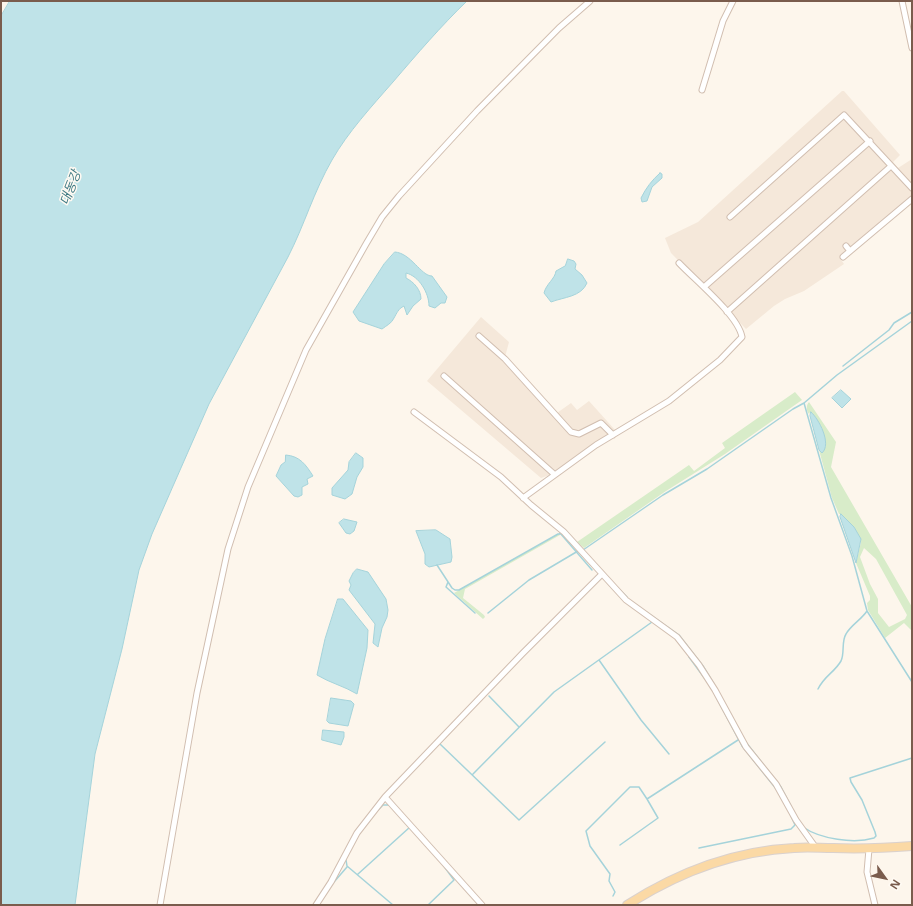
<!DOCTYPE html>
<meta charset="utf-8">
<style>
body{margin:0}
#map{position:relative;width:913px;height:906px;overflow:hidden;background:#fdf6ec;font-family:"Open Sans",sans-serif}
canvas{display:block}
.frame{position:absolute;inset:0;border:2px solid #7a5c4d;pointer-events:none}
.north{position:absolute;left:865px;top:858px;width:40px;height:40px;-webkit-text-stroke:3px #fffaf3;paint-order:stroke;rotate:123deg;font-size:11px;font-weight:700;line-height:16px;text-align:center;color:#7a5c4d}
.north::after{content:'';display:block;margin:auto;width:14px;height:18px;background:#7a5c4d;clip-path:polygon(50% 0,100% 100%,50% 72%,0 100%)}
</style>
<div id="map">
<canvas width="913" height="906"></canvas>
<div class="frame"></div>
<div class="north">N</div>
</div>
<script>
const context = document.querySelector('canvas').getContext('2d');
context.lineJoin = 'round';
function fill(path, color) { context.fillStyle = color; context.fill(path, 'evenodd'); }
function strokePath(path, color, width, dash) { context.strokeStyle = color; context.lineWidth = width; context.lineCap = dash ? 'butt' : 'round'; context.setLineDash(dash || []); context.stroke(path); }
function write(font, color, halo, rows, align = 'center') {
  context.font = font + ' "Open Sans","Noto Sans KR",sans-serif'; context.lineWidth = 3; context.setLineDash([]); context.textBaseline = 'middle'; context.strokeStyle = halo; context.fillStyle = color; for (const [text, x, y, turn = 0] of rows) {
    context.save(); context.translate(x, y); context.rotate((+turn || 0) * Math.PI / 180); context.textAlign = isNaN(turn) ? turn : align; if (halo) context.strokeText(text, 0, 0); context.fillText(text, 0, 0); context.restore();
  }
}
const residential = new Path2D(`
 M842 91H844L900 155 893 162 898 168 912 159V197L839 257 844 264 804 291 785 299 774 306 746 329 671 253 665 238 698 222Z
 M481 317 509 342 505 357 557 413 571 403 577 410 589 401 616 431 555 473 541 478 427 381Z`);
const green = new Path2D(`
 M795 392 802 400 725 454 666 491 584 548 577 542 689 465 694 471 725 448 722 443Z
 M809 402 836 442 831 467 912 607V631L904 623 885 638 868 610 867 603 870 600V596L856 563 861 542 854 527 841 514H839L832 498 819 450 822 453C826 433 823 428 810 412L809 414C806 411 806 405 809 402ZM864 548 876 559 907 615 905 619 889 627 878 613V599L870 584 860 557Z
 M560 533V535L465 589 463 598 484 615 485 617 483 619 454 593Z`);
const water = new Path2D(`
 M10 1H467C441 26 417 54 393 82 372 106 348 132 332 160 314 191 304 226 288 257L209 404 152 534 139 570 122 649 95 754 75 905H1V16Z
 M660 173 662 174V178L652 187 647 201 642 202 641 198C646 188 652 180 660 173Z
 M395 252C411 253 421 276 432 276L447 297 445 303H441L435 308 429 306C429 293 419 276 406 273V278C414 282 421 290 421 299L413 306 407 315 404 306C398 309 397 313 394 318 392 323 386 326 382 329L359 321 353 312 384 264Z
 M568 259 574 261 576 264 575 269 582 275 587 283C581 297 564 297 551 302L544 293C546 284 555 279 556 271L565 266Z
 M841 390 851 399 842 408 832 398Z
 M811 412C819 419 832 444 822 453L819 450 810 416Z
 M356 453 363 458V467L357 477 352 494 345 499 332 495V488L348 470 349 462Z
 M286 455C300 456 306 465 313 476L307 479 308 484 302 487V495L298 497 294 496 276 476 281 465 285 462Z
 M841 514 854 527 861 539 856 563 840 517Z
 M344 519 357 522 354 531 350 534 346 533 339 523Z
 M436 530 450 539 452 557 451 562 429 567 425 564V554L416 531Z
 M357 569 368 572 386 599 388 610 387 617 382 628 378 647 373 643 375 624 349 590 351 585 349 581 353 573Z
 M338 599H343L368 630 367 648 357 694C344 686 330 683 317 675L325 639Z
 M331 698 351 701 354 704 348 726 329 723 327 721Z
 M323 730 344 732V737L341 745 322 740Z`);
const stream = new Path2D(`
 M912 321 837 375 804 403 831 498 852 556 867 611 912 682
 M843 366 889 330 894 323 912 312
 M560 533 592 570
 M570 542 615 591
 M583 550 663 495 707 469 793 409 804 403
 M437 565 452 588 455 590H459L558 534H562
 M448 582 446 587 475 613
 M617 587 627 597
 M631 601 679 635 703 666 714 684
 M488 613 529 580 578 551
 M689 657 708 683
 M599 660 641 720 669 754
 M818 689C825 675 834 673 841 661 845 653 841 642 846 634 851 625 861 620 867 611
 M715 695 742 746 777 790
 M489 696 519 727
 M745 741 781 787 791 806
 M440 744 519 820 605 742
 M473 774 554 692 652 622
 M378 810 383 805H390
 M803 827C820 839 854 844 874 838L876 836 875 832 862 800 851 782 850 778 912 758
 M620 845 658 818 647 799 738 740
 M699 848 791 829 795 825 791 816
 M346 860 347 866 393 905
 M358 874 410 827
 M334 882 347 867
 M613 896 615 892 609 881 610 874 590 846 586 831 630 787H639L647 799
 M428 905 454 880 443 865`);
const minor = new Path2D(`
 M902 1 912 48
 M702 90 723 21 733 1
 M730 217 844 115 912 188
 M846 246 850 251
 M843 257 912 199
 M704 287 870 141
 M727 312 891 166
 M479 336 505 359 571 432 579 434 601 423 613 435
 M444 376 554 474
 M414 412 501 477 531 505 564 532 626 600 677 637 699 665 715 690 746 747 776 784 796 820 816 848
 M523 498 596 445 669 401 720 360 742 337C738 315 695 280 679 263
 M385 797 482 905
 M869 849 867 872 875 905
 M160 905 197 693 228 549 248 487 306 350 366 244 382 217 399 196 477 111 559 28 590 1
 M316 905 331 882 357 833 385 797 522 654 602 574`);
const primary = new Path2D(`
 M627 905C677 873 734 851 794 848 807 847 820 848 833 848 860 849 886 848 912 846`);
const waterNames = [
 ["대동강",71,188,-69]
];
fill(residential, '#f5e8da');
fill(green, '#d8ecc9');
fill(water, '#bfe3e8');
strokePath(water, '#a5d3da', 1);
strokePath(stream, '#a5d3da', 1.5);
strokePath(minor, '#d1beb0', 7);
strokePath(primary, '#dad1cd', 10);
strokePath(minor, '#fff', 5);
strokePath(primary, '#fbd9a5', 8);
write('italic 13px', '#437c86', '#fffaf3', waterNames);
</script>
